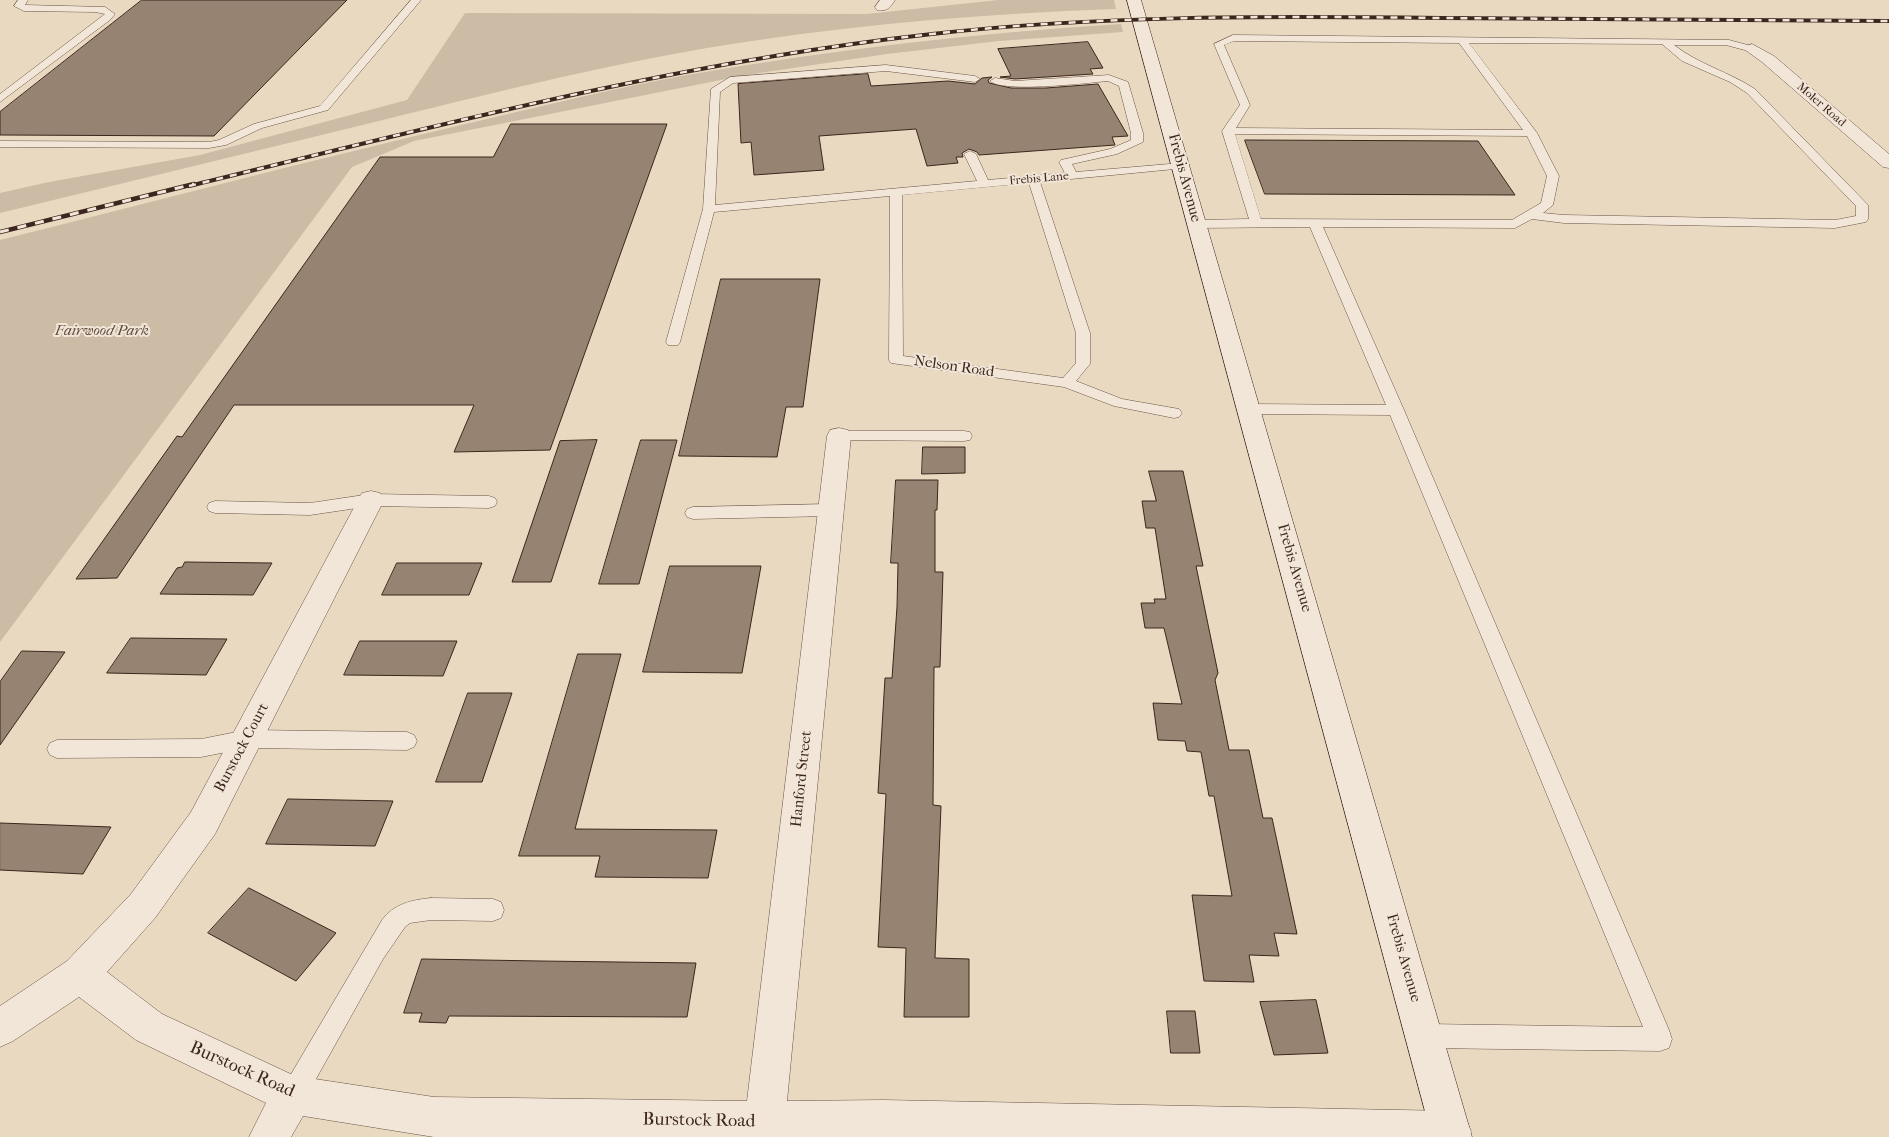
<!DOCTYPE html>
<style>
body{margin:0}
canvas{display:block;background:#ead9c1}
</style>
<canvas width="1889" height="1137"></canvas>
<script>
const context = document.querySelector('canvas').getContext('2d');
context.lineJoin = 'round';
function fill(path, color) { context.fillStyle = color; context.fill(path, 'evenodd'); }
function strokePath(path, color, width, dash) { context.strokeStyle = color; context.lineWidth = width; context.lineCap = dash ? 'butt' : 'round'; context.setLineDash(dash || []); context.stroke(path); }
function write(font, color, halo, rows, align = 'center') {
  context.font = font + ' "IM FELL French Canon",serif'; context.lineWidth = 4; context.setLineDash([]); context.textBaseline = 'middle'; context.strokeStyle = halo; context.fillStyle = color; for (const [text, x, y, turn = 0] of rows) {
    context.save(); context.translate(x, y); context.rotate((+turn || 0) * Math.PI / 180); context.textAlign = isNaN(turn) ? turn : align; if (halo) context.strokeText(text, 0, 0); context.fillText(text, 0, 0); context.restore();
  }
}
const green = new Path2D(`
 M998 0H1114L1116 9C995 13 873 23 752 41 628 59 505 90 383 120 256 151 128 182 0 213V193L49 182 200 155 407 100 465 13 867 14Z
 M1121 24 1123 32 999 41 887 54 746 75 414 141 352 167 0 642V240C152 202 304 162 457 126 534 108 610 89 687 75 831 50 975 33 1121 24Z`);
const building = new Path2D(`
 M142 0H347L214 136 0 135V112Z
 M1088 42 1103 68 1090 69 1093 74 1015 79 1000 77 1011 76 998 49Z
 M868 74 871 86 948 81 975 84 982 78 992 77 988 80 989 83 1011 88H1046L1098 84 1128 136 1112 137 1115 145 979 155 977 152 969 149 962 153 963 157H956L958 163 927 166 916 129 819 136 824 170 754 175 751 142 741 143 738 84Z
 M511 124H667L550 450 454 452 474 405H234L117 578 76 579 177 436 182 437 380 157H493Z
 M1245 140 1478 141 1515 195 1265 194Z
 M721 279H820L803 407H786L777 457 679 456Z
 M597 440 551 582H512L560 441Z
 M641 440H677L639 584H599Z
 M923 447H965V473L922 474Z
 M1149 471H1183L1203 566H1196L1218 673 1215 680 1229 750H1249L1263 818H1272L1297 934 1274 933 1279 956 1249 955 1254 982 1204 981 1192 895 1232 896 1214 796H1209L1201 752 1187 751 1185 741 1158 740 1153 703 1182 704 1164 628H1145L1141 603H1155L1154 599H1166L1155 528H1146L1142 501H1156Z
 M896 480H938L937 510H935V572H943L940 667H934L933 805 941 806 935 958 969 959V1017H904L906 948 878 947 886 794 878 793 885 678H892L897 607 898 563H891Z
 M185 562 272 563 253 595 160 594 177 568 182 567Z
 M397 563H482L469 595H382Z
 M670 566H761L742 673 643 672Z
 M131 638 227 639 206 675 107 673Z
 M360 641H457L443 676 344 675Z
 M22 651 65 652 0 745V682Z
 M578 654H621L575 829 717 830 708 878 595 877 600 856H519Z
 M468 693H512L482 782H436Z
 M288 799 393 801 375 846 266 844Z
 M0 823 111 827 83 874 0 870Z
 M249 888 336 933 296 981 208 933Z
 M422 959 541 961 696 963 687 1017 449 1016 446 1023 419 1022 422 1013H404Z
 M1316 1000 1328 1053 1274 1055 1260 1002Z
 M1167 1011H1195L1200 1053H1171Z`);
const service = new Path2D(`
 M18 0H28L25 5 105 7 115 14 110 20 0 102V94L105 14 95 12 24 11 14 6Z
 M411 0H421L328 110 262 128 226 145 209 148 0 147V141L209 142 219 140 254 124 320 106Z
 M1233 35 1729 40 1755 47 1757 49 1752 52 1726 45H1674C1698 64 1729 72 1755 89L1868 205V219L1866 222 1835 228 1564 223 1532 219 1515 228 1323 227 1404 410 1669 1030 1672 1039 1669 1048 1660 1051 1424 1048 1415 1045 1412 1036 1415 1027 1424 1024 1643 1027 1390 415 1249 414 1244 413 1241 409 1244 405 1249 404 1386 405 1310 227 1196 228 1190 224 1196 220 1249 219 1222 131 1240 105 1214 44ZM1234 41 1459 43 1523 130 1236 128 1250 105 1224 45ZM1469 43 1662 44 1682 61 1730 82 1747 93 1856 206V216L1835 220 1564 215 1543 213 1553 205 1559 176 1537 133ZM1235 134 1527 136 1547 176 1541 203 1512 220 1261 219Z
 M886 65 975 76 980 79 975 82 886 71 733 83 720 92 715 205 977 181 964 154 970 151 976 154 988 180 1065 173 1059 162 1061 160 1110 149 1131 140V133L1119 86 1108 81C1087 83 1003 93 990 81L995 78 1015 81 1109 75 1128 82 1143 133V142L1117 154 1072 164 1076 172 1181 163 1187 166 1185 168 1040 182 1090 333V364L1076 381 1122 399 1179 409 1182 413 1179 417 1174 418 1114 406 1064 387 891 363 889 360 890 196 714 212 680 342 678 345H668L666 342 703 209 711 89 730 77ZM1029 183 1076 333V363L1063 378 903 356 902 195Z
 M839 431H964L970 432 972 436 970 440 964 441 833 440 831 436 833 432Z
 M371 494 489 496 495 498 497 502 495 506 489 508 371 506 310 515 215 513 209 511 207 507 209 503 215 501 310 503Z
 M831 504 837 506 839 510 837 514 831 516 693 519 687 517 685 513 687 509 693 507Z
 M247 730 407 732 414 735 417 741 414 747 407 750 247 748 201 757 57 758 50 755 47 749 50 743 57 740 201 739Z
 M431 898 493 899 501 902 504 910 501 918 493 921 431 920 410 923 405 927 383 959 302 1104 293 1108 284 1104 280 1095 284 1086 382 920C394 904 411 900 431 898Z`);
const minor = new Path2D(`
 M880 0H895C890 8 886 12 877 10L875 7Z
 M1752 44 1774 56 1889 154V168L1883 167 1762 62 1744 49 1747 46Z
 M839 428 848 430 851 436 787 1101 883 1100 1451 1111 1465 1117 1471 1131 1469 1137H434L303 1116 291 1137H249L266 1103 136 1040 79 997 13 1041 0 1047V1006L67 961 131 894 191 812 358 500 362 493 371 491 380 493 384 500 215 834 155 918 107 972 162 1014 295 1076 434 1097 747 1101 827 436 830 430Z`);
const secondary = new Path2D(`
 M1127 0H1141L1472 1137H1432Z`);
const railFar1 = new Path2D(`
 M189 186C435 126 680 62 932 34 1101 15 1271 16 1441 18 1590 19 1740 20 1889 21`);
const rail = new Path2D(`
 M0 232 194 184`);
const farStreetnames = [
 ["Moler Road",1821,105,41],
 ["Frebis Lane",1039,179,-5]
];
const streetNames = [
 ["Frebis Avenue",1184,178,75],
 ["Nelson Road",954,367,8],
 ["Frebis Avenue",1294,568,74],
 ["Burstock Court",242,748,-62],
 ["Hanford Street",802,779,-84],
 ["Frebis Avenue",1403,958,74]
];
const parkNames = [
 ["Fairwood Park",102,331]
];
const nearStreetnames = [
 ["Burstock Road",242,1070,24],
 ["Burstock Road",699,1121,1]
];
fill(green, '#ccbba5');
fill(building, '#968372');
strokePath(building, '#3c261d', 1);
strokePath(service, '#685346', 1);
strokePath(minor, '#685346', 1);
strokePath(secondary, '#3c261d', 1);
fill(service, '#f1e6d7');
fill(minor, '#f1e6d7');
fill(secondary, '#f1e6d7');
strokePath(railFar1, '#3c261d', 4);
strokePath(rail, '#3c261d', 4.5);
strokePath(railFar1, '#f1e6d7', 2.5, [7]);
strokePath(rail, '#f1e6d7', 3, [9]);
write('12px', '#3c261d', '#f1e6d7', farStreetnames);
write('15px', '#3c261d', '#f1e6d7', streetNames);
write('italic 15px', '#604b3f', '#f1e6d7', parkNames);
write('18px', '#3c261d', '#f1e6d7', nearStreetnames);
</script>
